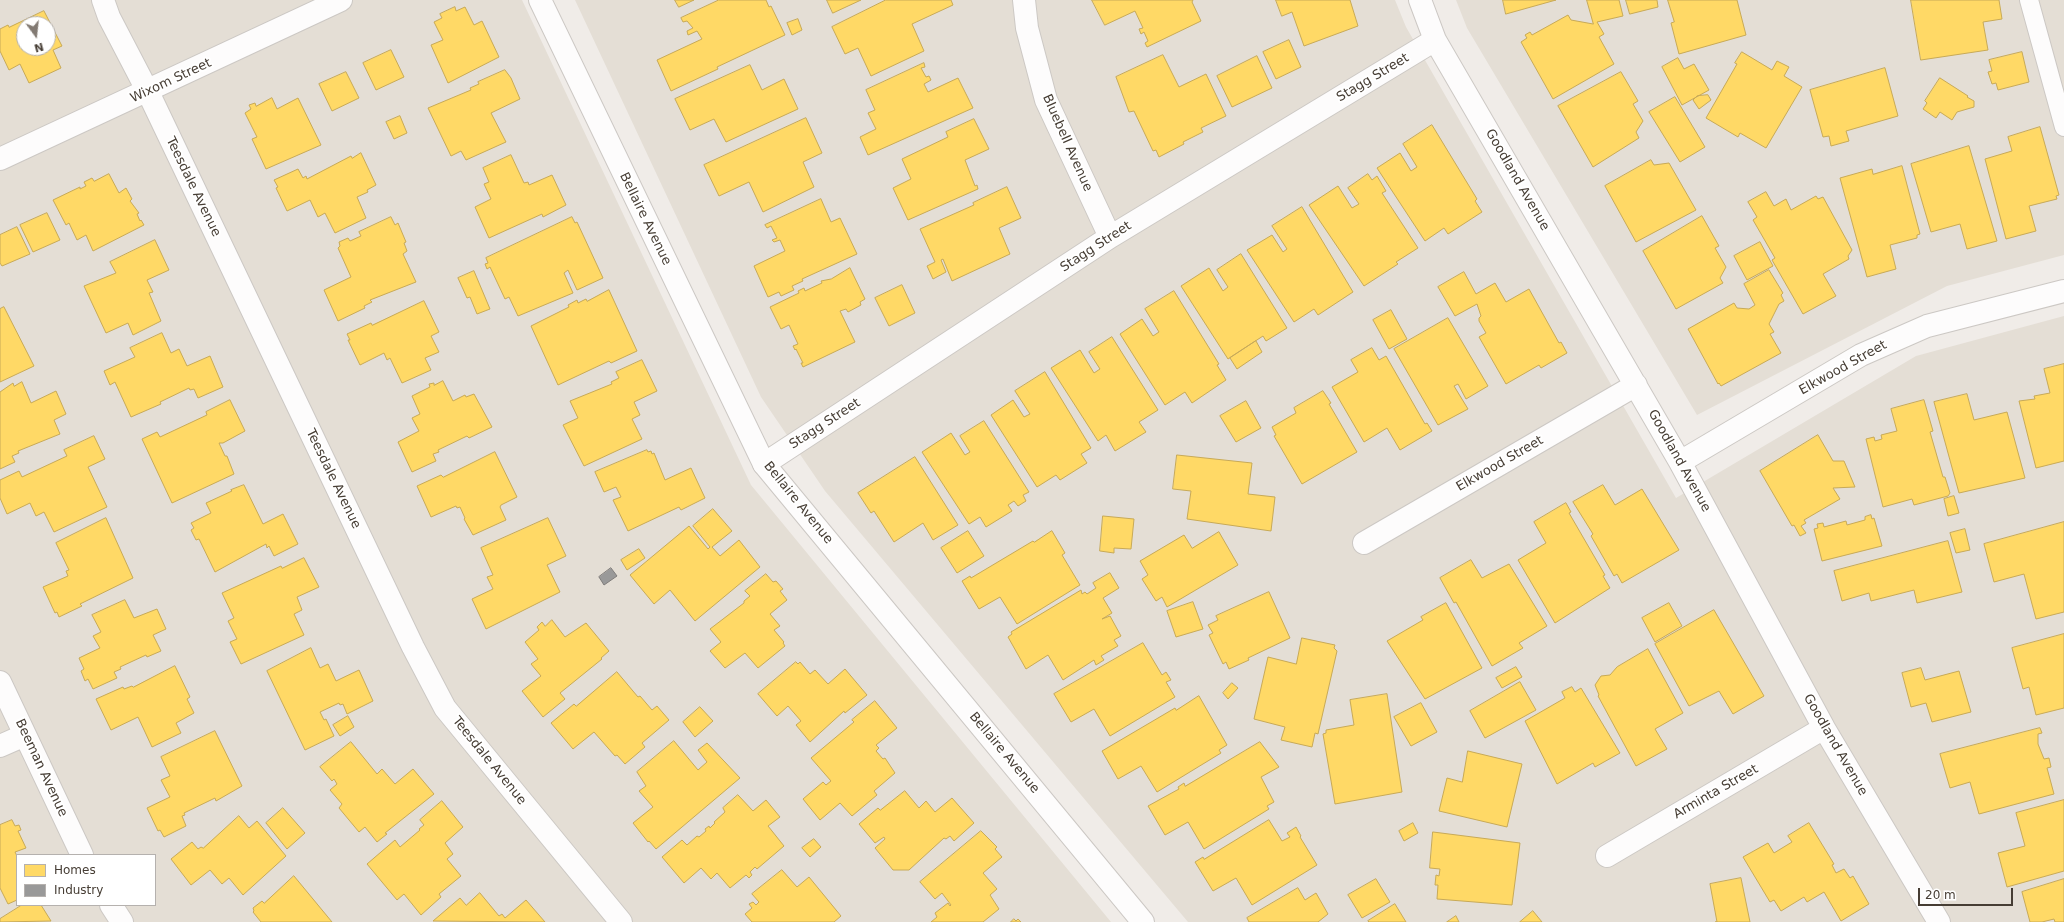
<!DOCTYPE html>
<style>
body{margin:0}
#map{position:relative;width:2064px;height:922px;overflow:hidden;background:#f0ece8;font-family:"DejaVu Sans",sans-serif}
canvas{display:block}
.legend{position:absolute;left:16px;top:854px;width:140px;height:52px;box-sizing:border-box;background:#fff;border:1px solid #b5b1ae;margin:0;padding:5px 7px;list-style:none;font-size:12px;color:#463d34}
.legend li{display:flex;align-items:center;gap:8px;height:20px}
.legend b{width:20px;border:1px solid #b5b1ae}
.north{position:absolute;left:16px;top:16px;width:40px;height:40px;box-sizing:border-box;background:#fff;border:1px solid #b5b1ae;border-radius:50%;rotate:165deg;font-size:11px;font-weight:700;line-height:16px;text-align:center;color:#463d34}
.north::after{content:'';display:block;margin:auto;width:14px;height:18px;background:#827a73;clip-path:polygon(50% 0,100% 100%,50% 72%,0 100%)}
.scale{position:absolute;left:1918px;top:888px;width:95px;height:18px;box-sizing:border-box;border:2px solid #463d34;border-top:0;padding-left:5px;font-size:12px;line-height:14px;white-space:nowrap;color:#463d34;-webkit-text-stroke:3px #fff;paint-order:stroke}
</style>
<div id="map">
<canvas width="2064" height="922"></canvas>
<ul class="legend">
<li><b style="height:11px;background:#ffd966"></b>Homes</li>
<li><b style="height:11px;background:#999"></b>Industry</li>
</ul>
<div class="north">N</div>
<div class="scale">20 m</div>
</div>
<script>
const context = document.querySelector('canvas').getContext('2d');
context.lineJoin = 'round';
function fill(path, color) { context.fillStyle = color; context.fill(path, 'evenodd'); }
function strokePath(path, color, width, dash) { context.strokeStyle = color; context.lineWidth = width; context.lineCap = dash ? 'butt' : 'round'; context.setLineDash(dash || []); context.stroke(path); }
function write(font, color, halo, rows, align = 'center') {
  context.font = font + ' "DejaVu Sans",sans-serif'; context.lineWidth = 4; context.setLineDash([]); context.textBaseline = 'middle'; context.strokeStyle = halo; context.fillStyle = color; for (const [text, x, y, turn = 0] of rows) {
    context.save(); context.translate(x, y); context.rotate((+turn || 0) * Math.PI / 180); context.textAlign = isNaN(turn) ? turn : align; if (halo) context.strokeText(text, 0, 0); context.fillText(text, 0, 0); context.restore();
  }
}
const residential = new Path2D(`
 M0 0H522L751 485 1111 922H0ZM24 24H48V48H24ZM17 855H155V905H17Z
 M575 0H1395L1406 27 1676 498 1916 356 2064 316V922H1188L825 491 761 397Z
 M1456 0H2064V255L1947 286 1697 415 1467 28Z`);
const homes = new Path2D(`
 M675 0H694L679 7Z
 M719 0H766L769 7 771 6 785 35 717 67 718 69 671 91 657 60 702 39 697 31 688 35 687 31 693 28 687 21 683 22 681 18Z
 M827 0H861L833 13Z
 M886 0H951L953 5 912 24 924 51 871 76 858 48 845 54 832 27Z
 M1092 0H1193L1192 2 1201 21 1147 47 1145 43 1148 41 1144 32 1141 34 1139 29 1143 28 1135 11 1105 25Z
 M1276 0H1350L1358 26 1304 46 1292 12 1282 16Z
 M1503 0H1556L1506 14Z
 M1587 0H1619L1623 16 1597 22 1604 34 1599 37 1614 64 1553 99 1521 42 1527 38 1525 35 1530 32 1532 35 1568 15 1571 20 1593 24Z
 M1626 0H1657L1658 7 1630 14Z
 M1668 0H1737L1746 35 1679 54 1671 23 1674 22Z
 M1911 0H1999L2002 19 1983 22 1988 50 1921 60Z
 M455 7 456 11 465 7 474 25 482 21 499 57 448 83 431 45 443 40 434 22 442 18 440 14Z
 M44 11 62 46 53 50 61 68 29 83 20 64 9 70 0 51V29L8 25 9 27ZM24 24H48V48H24Z
 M798 19 802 30 792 35 787 23Z
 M1289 40 1301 67 1276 79 1263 52Z
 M391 50 404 77 376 90 363 63Z
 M1742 52 1772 70 1777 61 1789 67 1784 76 1802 87 1766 148 1740 133 1738 137 1706 118 1737 64 1735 63Z
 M2022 52 2029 82 1998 90 1996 83 1992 84 1988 72 1992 71 1989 60Z
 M1163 55 1179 87 1206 74 1226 116 1201 128 1203 132 1183 142 1184 144 1159 157 1156 150 1153 151 1134 111 1129 112 1116 77Z
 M1257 56 1272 88 1232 107 1217 76Z
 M1678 58 1684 69 1694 64 1709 90 1682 105 1662 67Z
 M924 63 925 67 921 68 926 77 929 76 931 80 924 84 928 92 958 78 973 108 868 155 860 137 876 129 868 113 875 110 866 90Z
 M750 65 762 90 784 79 798 109 726 142 714 119 690 130 675 99Z
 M1885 68 1898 116 1846 131 1849 141 1831 146 1829 136 1823 137 1810 90Z
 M505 70 511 78 520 99 491 113 506 142 466 160 461 151 451 156 428 108 471 90 470 88 479 84 478 82Z
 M346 72 359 98 332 111 319 84Z
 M1621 72 1638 101 1633 104 1643 121 1636 132 1639 138 1593 167 1558 106Z
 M1940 78 1968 96 1967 97 1974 101V107L1957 112 1952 120 1940 112 1936 118 1923 109 1927 103 1925 101Z
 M1708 95 1711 100 1699 109 1693 100 1697 96Z
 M1675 97 1705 147 1680 162 1649 112Z
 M272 98 277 109 298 98 321 145 266 169 252 139 257 137 245 113 251 109 249 105 255 103 256 106Z
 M400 116 407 133 394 139 386 122Z
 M806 118 822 153 803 162 814 187 763 212 749 182 719 196 704 165Z
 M974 119 989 149 965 160 975 186 977 185 978 189 908 220 893 188 911 179 902 159 948 137 946 132Z
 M1432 125 1477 199 1475 201 1482 212 1448 234 1444 228 1425 241 1377 168 1400 153 1411 171 1417 167 1403 144Z
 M2040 127 2059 195 2056 196 2057 199 2029 206 2036 231 2006 239 1985 159 2012 151 2008 137Z
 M1969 146 1997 241 1967 249 1960 224 1931 232 1911 164Z
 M361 153 376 185 367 190 368 192 357 197 366 218 335 233 325 213 318 217 310 200 287 211 276 188 278 187 274 180 298 169 303 178 306 176 307 179 351 156 352 158Z
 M511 155 524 183 528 182 529 185 552 175 566 205 543 217 542 214 489 238 475 207 491 199 484 184 489 182 483 168Z
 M1651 160 1654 165 1669 163 1696 210 1636 242 1605 186Z
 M1902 166 1920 234 1917 235V238L1890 245 1896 269 1867 277 1840 178 1872 169 1873 174Z
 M109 174 119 193 126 188 132 199 130 201 139 213 137 214 140 221 141 220 144 225 93 251 86 235 77 240 69 223 66 225 53 200 80 187V189L86 186 84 182 92 178 94 181Z
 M1368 174 1372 180 1377 176 1386 191 1382 193 1418 248 1396 262 1398 264 1364 286 1309 205 1338 186 1352 208 1359 204 1348 188Z
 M1007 187 1021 218 999 228 1010 254 952 281 943 259 941 260 946 272 933 279 927 266 935 262 920 229 974 205 973 203Z
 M1766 192 1774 206 1786 199 1791 210 1816 196 1818 199 1823 197 1852 250 1848 256 1849 259 1823 274 1836 296 1803 314 1772 260 1775 258 1753 220 1757 217 1748 202Z
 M821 199 831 222 840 218 857 254 802 279 803 281 792 286 794 290 781 296 779 292 768 297 754 266 785 251 780 240 774 242 772 240 777 238 771 226 767 228 765 225Z
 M1302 207 1353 292 1318 315 1314 309 1294 322 1247 250 1272 235 1283 252 1287 249 1272 226Z
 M47 213 60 240 33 252 20 225Z
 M1702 216 1719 246 1715 248 1726 267 1720 278 1723 283 1676 309 1643 251Z
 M391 217 395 225 398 223 406 242 404 243 407 251 403 254 416 282 370 300 372 302 364 306 365 308 338 321 324 290 351 277 338 248 340 246 339 242 348 238 350 241 361 236 359 232Z
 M572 217 575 223 577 222 603 278 577 290 568 270 564 273 573 293 518 316 509 297 505 299 490 267 487 269 485 264 488 263 486 258Z
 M17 227 30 254 2 266 0 263V235Z
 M155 240 169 270 147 280 153 292 149 293 161 321 133 335 128 323 106 333 84 286 116 273 110 262Z
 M1760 242 1773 266 1747 280 1734 256Z
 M1241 254 1287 328 1266 341 1263 336 1228 359 1181 286 1209 268 1223 291 1228 287 1217 270Z
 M850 268 865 299 860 302 861 305 848 312 846 309 840 311 855 342 803 367 801 363H803L796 349 795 350 793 346 798 344 789 325 781 329 770 307 799 293 798 291 804 288 805 291 822 283 821 281 831 279Z
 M1769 270 1783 293 1781 295 1784 301 1779 304 1769 324 1774 332 1770 334 1781 353 1721 386 1719 383 1718 384 1688 329 1734 303 1737 308 1749 309 1755 305 1744 284Z
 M474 271 490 309 477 314 470 297 467 298 458 278Z
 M1464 272 1476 294 1495 283 1506 302 1529 289 1559 343 1561 342 1567 353 1541 368 1539 365 1506 384 1479 337 1486 333 1479 321V318L1481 316 1477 304 1455 316 1438 287Z
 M902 285 915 313 889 326 875 298Z
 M609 290 637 351 611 363 609 361 558 385 531 326 569 307 568 305 577 300 578 303 586 299 587 301Z
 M1174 291 1219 364 1217 365 1226 380 1192 403 1185 392 1165 405 1120 334 1142 319 1153 336 1159 332 1145 309Z
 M424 301 439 332 431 336 439 352 425 358 431 370 402 383 390 358 387 360 384 353 360 365 348 340H350L347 334 371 323 372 325Z
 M4 307 34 366 0 382V309Z
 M1391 310 1407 339 1389 349 1373 320Z
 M1448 318 1488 386 1466 399 1458 384 1454 386 1468 409 1438 425 1394 349Z
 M162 333 171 353 179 349 187 366 210 356 223 387 198 398 194 389 190 390 189 388 160 402 161 404 131 417 115 382 110 385 104 371 135 357 130 348Z
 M1112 337 1158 410 1139 422 1146 432 1115 451 1106 435 1098 441 1051 368 1080 350 1094 373 1100 369 1089 352Z
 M1256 341 1262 352 1237 369 1230 358Z
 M1372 348 1379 360 1386 356 1425 424 1427 423 1432 431 1400 450 1387 428 1364 442 1332 387 1358 372 1351 360Z
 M642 360 657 391 634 402 640 415 632 419 642 439 584 466 563 425 578 418 570 401 612 384 611 382 619 378 616 372Z
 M2064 364V461L2036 468 2019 401 2035 399 2034 396 2050 393 2044 369Z
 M1045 372 1091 448 1081 454 1087 463 1060 480 1056 475 1037 487 991 415 1013 400 1024 417 1030 414 1015 391Z
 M443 381 453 401 465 395 466 397 474 394 492 427 469 438 467 436 438 450 439 452 433 454 436 461 412 472 398 442 419 431 412 418 420 414 412 396 430 387 429 384 434 383V385Z
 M22 382 31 403 56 391 66 414 54 420 60 434 18 451 19 453 12 456 15 462 0 469V392L13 383 14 386Z
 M1323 391 1331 403 1329 404 1357 452 1302 484 1274 436 1276 435 1272 427 1296 413 1294 408Z
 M1967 394 1974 420 2007 412 2025 478 1959 493 1934 402Z
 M230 400 245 431 223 443H219L225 456H227L234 474 172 503 142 439 157 432 160 437 207 415 206 412Z
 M1924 400 1933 431 1930 432 1943 477H1945L1950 493 1948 496 1914 505 1912 499 1883 507 1866 439 1874 437 1875 441 1882 439 1881 435 1897 431 1891 409Z
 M1246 401 1261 428 1236 442 1220 416Z
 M984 421 1029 492 1023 495 1026 501 1018 506 1014 501 1008 505 1012 511 986 527 980 517 969 524 922 452 951 433 965 455 970 452 960 436Z
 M1818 435 1833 461H1844L1855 487 1833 488 1840 499 1804 520 1806 523 1801 526 1806 533 1800 536 1794 525 1792 526 1760 471Z
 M94 436 105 459 88 467 107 507 54 532 44 512 36 516 30 503 7 514 0 498V480L19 471 22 477 67 456 64 450Z
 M647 450 648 452 651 451 652 454 654 453 665 480 691 468 705 498 681 510 679 507 628 531 613 500 621 497 616 487 604 492 595 472Z
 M495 452 517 497 501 505 500 507 506 520 473 535 464 519 465 518 460 507 457 508 456 506 431 517 417 486 441 475 443 477Z
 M1177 455 1252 463 1248 494 1275 497 1271 531 1187 519 1191 491 1173 489Z
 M915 457 958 525 933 540 923 523 894 542 874 511 871 513 858 493Z
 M244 485 263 524 283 514 298 544 274 556 269 546 267 548 266 544 215 572 199 539 196 540 191 530 194 528 191 523 211 513 206 503 232 491 231 490Z
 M1603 485 1615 505 1642 489 1679 550 1622 583 1617 574 1614 576 1591 536 1593 534 1573 502Z
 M1954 496 1959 513 1948 516 1944 499Z
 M1566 503 1571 512 1569 513 1605 575 1603 576 1610 588 1555 623 1518 560 1546 543 1534 522Z
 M713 509 732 531 712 547 720 556 739 540 760 567 695 621 670 590 654 604 630 575 689 526 708 549 710 547 693 526Z
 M1871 515 1872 519 1874 518 1882 546 1822 561 1814 529 1818 528 1817 524 1823 523 1824 527 1846 521 1847 525 1865 520V517Z
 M1103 516 1134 519 1131 549 1114 548V553L1100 551Z
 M106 518 133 578 80 604 82 606 59 617 57 612 55 613 43 587 68 576 66 571 69 570 56 543Z
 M548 518 566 556 547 565 560 592 486 629 472 599 493 589 487 577 493 575 481 548Z
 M2064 522V612L2036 619 2024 574 1994 582 1984 544Z
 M1965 529 1970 550 1956 553 1950 533Z
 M968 531 984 556 957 573 941 548Z
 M1052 531 1065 553 1062 555 1080 585 1017 624 1000 597 979 609 962 581 970 576 971 578 1033 541 1034 542Z
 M1219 532 1238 565 1167 607 1162 597 1156 601 1142 579 1148 575 1140 561 1184 535 1192 548Z
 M1948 541 1962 592 1917 603 1914 590 1871 601 1869 593 1842 601 1834 571Z
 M639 549 645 558 627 570 621 560Z
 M304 558 319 587 297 597 302 610 294 614 304 635 241 664 230 642 237 639 228 621 234 618 222 593 281 566 282 568Z
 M1471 560 1482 578 1509 564 1547 626 1519 643 1523 648 1492 666 1456 602 1454 603 1440 578Z
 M1110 573 1119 588 1103 598 1112 613 1102 619 1110 616 1121 636 1114 640 1118 646 1101 656 1104 660 1096 665 1094 660 1063 680 1048 655 1026 669 1008 637 1012 634 1011 632 1081 590 1082 594 1085 592 1087 594 1096 588 1093 583Z
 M766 574 773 582 776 581 783 589 780 591 787 600 770 614 780 626 774 630 784 642 783 643 785 646 758 668 745 653 725 668 710 651 721 642 710 629 744 603V601L750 596 745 591Z
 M1269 592 1290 638 1248 658 1249 660 1229 669 1226 662 1223 664 1209 635 1213 633 1208 625 1218 620 1216 616Z
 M125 600 134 618 157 609 166 629 153 635 161 651 147 657 146 655 120 667 121 669 114 672 117 678 93 689 88 679 85 681 81 671 84 669 79 658 100 648 93 636 101 632 92 615Z
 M1193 602 1203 629 1176 637 1167 611Z
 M1446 603 1482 668 1425 699 1387 641 1423 620 1421 617Z
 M1669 603 1682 626 1655 642 1642 618Z
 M1714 610 1764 696 1733 714 1719 691 1689 706 1655 644Z
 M552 620 565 637 586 623 609 651 601 658 602 659 560 693 565 699 543 717 522 691 541 676 531 664 538 659 525 642 539 630 537 627 542 622 545 626Z
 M2064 634V708L2036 715 2029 687 2023 689 2012 648Z
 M1302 638 1335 645 1334 648 1337 651 1318 734 1315 733 1312 747 1281 740 1285 727 1254 719 1268 657 1296 664Z
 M1143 643 1162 675 1166 672 1171 680 1166 682 1175 697 1110 736 1094 709 1071 722 1054 694Z
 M311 648 320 668 328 664 336 681 359 670 373 701 347 714 343 704 340 705 339 703 320 712 324 720 326 719 334 736 305 750 267 671Z
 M1648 649 1683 713 1655 729 1667 749 1636 766 1598 696 1599 695 1595 685 1601 676 1610 675 1617 667Z
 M796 662 798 664 800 662 810 674 815 670 828 684 845 669 867 695 845 713 844 711 810 742 796 725 801 721 788 706 777 716 758 694Z
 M175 666 190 697 187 699 194 713 176 723 181 733 152 747 138 717 111 730 96 699 123 687 124 689 132 686 133 687Z
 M1516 667 1522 677 1502 688 1496 678Z
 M1921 668 1925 680 1959 671 1971 712 1932 722 1926 703 1911 707 1902 673Z
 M617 672 638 697 640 696 652 710 657 706 669 720 642 743 645 747 625 764 617 755 615 756 594 732 573 749 551 723 574 704 576 706Z
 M1520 682 1536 710 1485 738 1470 711Z
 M1232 683 1238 688 1228 699 1223 693Z
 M1572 687 1575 692 1581 688 1620 753 1595 767 1593 763 1557 784 1525 721 1565 698 1562 692Z
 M1387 694 1402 792 1335 804 1323 734 1326 733V730L1354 725 1350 700Z
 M1199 696 1227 745 1219 750 1221 753 1157 792 1141 766 1118 779 1102 751 1175 708 1176 710Z
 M875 701 897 728 876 745 879 748 876 751 883 759 885 758 895 773 874 791 877 795 852 816 840 803 820 820 803 799 823 782 826 785 831 781 811 758 854 722 852 720Z
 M1421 703 1437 732 1411 746 1394 717Z
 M700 707 713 721 695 737 683 722Z
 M348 716 354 727 340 736 333 725Z
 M2040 728 2042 733 2038 734V744L2044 759 2049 758 2051 767 2047 768 2054 794 1979 814 1970 782 1950 788 1940 754Z
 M215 731 242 786 216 801 215 798 184 813 185 815 182 816 186 826 164 837 160 830 158 831 147 808 170 797 161 780 170 776 161 757Z
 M674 741 698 770 707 762 698 750 707 743 740 778 656 849 649 841 648 842 633 823 653 807 639 791 646 786 637 772Z
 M351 742 377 774 382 769 395 784 413 769 434 794 385 833 387 834 377 842 365 827 359 832 339 808 342 804 330 790 337 784 334 779 332 781 320 767Z
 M1260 742 1279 767 1261 777 1274 802 1267 806 1269 809 1204 849 1188 822 1165 835 1148 806 1179 789 1178 787 1184 783 1185 786Z
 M1468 751 1522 764 1507 827 1439 811 1447 778 1462 782Z
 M905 791 919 808 926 801 935 812 952 798 974 823 954 841 950 836 946 839 944 838 909 870H893L875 848 885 839 884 837 875 843 859 824 878 808 880 810Z
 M738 795 753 811 766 800 780 817 768 826 784 846 757 869 755 867 750 872 752 875 749 878 746 875 730 888 717 873 711 879 701 868 684 883 662 857 682 840 687 845 697 836 699 837 706 831 705 829 709 826 710 828 715 823 714 822 725 812 723 808Z
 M2064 800V871L2007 887 1998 853 2025 846 2016 813Z
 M442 801 463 827 445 843 453 854 447 859 461 876 439 894 441 897 421 915 404 894 397 900 367 864 395 840 400 847 420 830 419 829 424 825 420 820Z
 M283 808 305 833 287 849 266 823Z
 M239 816 249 828 257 821 286 856 243 895 229 878 222 884 210 870 191 885 171 859 192 842 198 849 201 847 203 848Z
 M12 820 15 826 19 825 21 830 18 831 26 848 15 852 17 856V900L8 904 0 888V825Z
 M1269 820 1282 841 1290 837 1287 833 1296 827 1301 836 1300 837 1317 865 1252 905 1236 878 1213 891 1195 862 1203 857 1204 859Z
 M1413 823 1418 833 1404 841 1399 831Z
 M1809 823 1834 864 1832 865 1836 873 1844 869 1850 878 1853 876 1869 904 1841 921 1824 892 1807 902 1804 897 1781 911 1774 900 1770 902 1743 857 1768 843 1774 853 1792 842 1788 836Z
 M981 831 997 847 995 849 1002 857 983 873 997 889 990 895 999 909 983 922H931L937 917 935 913 948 903 950 906 951 905 942 893 935 899 920 882Z
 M1433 832 1520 843 1512 905 1437 899 1438 885H1435L1436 875 1439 876 1440 869 1430 868Z
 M814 839 821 847 810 857 802 848Z
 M782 870 797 887 809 877 841 916 834 922H752L745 914 752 908 749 904 753 902 756 905 759 902 752 894Z
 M294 876 332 922H261L253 912 254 911 253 908 262 901 264 903Z
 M1741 878 1750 922H1715H1717L1710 884Z
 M1376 879 1390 902 1362 918 1348 895Z
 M2064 879V922H2055L2054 919 2042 922H2030L2022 892Z
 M1298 888 1305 900 1316 893 1328 914 1318 922H1249L1247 918Z
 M480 893 499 916 502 914 505 918 526 900 545 922 433 921 460 898 466 905Z
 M1395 904 1406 922H1369L1368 921Z
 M22 905H41L51 921 0 922V919Z
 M1533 911 1542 922H1520Z
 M1456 916 1459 922H1447Z
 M1014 919 1016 921 1018 919 1021 922H1011Z`);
const industry = new Path2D(`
 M611 568 617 576 604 585 599 577Z`);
const service = new Path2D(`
 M2029 0 2064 127`);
const minor = new Path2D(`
 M103 0 109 17 148 92 413 647 445 708 621 922
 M1024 0 1027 28 1046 100 1110 237
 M1420 0 1435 40 1680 462 1824 728 1939 922
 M0 159 341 0
 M1680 462 1861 355 1927 326 2064 291
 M764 464 1110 237 1435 40
 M1364 543 1636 385
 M0 682 82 855
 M0 746 25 735
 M1607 856 1824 728
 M111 905 122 922`);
const tertiary = new Path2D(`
 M540 0 764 464 1143 922`);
const streetNames = [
 ["Stagg Street",1373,78,-31],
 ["Wixom Street",171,81,-25],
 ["Bluebell Avenue",1067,143,66],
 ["Goodland Avenue",1517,180,60],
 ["Teesdale Avenue",193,187,64],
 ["Bellaire Avenue",645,219,64],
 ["Stagg Street",1096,247,-33],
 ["Elkwood Street",1843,368,-29],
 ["Stagg Street",825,424,-33],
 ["Goodland Avenue",1679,461,61],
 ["Elkwood Street",1500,464,-30],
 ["Teesdale Avenue",333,479,64],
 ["Bellaire Avenue",798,503,51],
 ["Goodland Avenue",1835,745,60],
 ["Bellaire Avenue",1004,753,50],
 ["Teesdale Avenue",489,761,51],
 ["Beeman Avenue",41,768,65],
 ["Arminta Street",1716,792,-30]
];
fill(residential, '#e4ded5');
fill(homes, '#ffd966');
strokePath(homes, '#c8aa57', 1);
fill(industry, '#999');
strokePath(industry, '#807d7b', 1);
strokePath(service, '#ccc8c4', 20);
strokePath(minor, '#ccc8c4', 24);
strokePath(tertiary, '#ccc8c4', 24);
strokePath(service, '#fdfcfc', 18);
strokePath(minor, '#fdfcfc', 22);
strokePath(tertiary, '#fdfcfc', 22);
write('13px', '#463d34', '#fff', streetNames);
</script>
